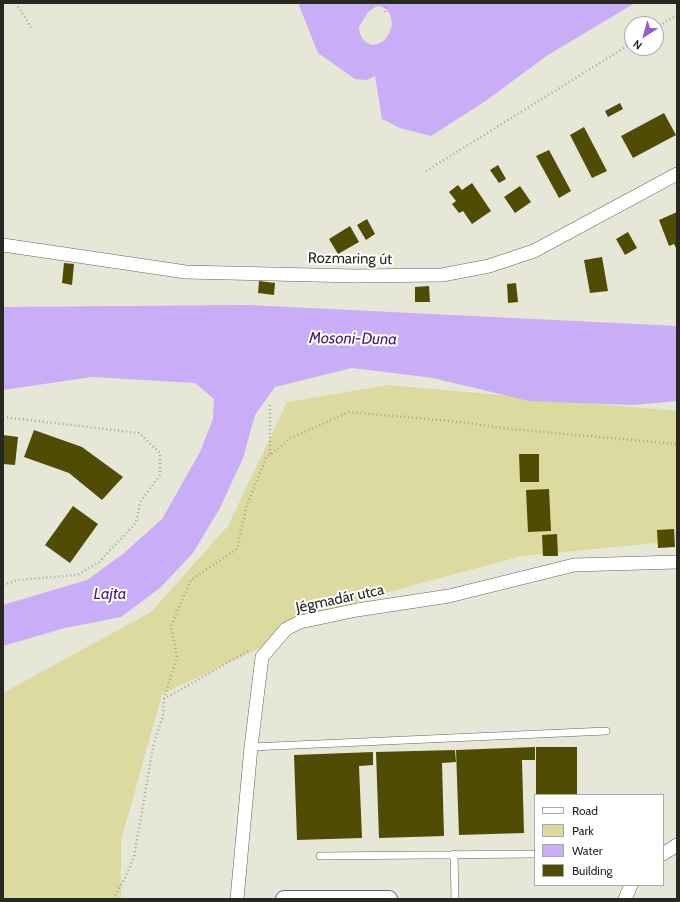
<!DOCTYPE html>
<meta charset="utf-8">
<style>
body{margin:0}
#map{position:relative;width:680px;height:902px;overflow:hidden;background:#e7e7d8;font-family:Cabin,sans-serif}
canvas{display:block}
.frame{position:absolute;inset:0;border:4px solid #282822;pointer-events:none}
.legend{position:absolute;left:534px;top:794px;width:130px;height:92px;box-sizing:border-box;background:#fff;border:1px solid #a9a9a7;margin:0;padding:5px 7px;list-style:none;font-size:12px;color:#282822}
.legend li{display:flex;align-items:center;gap:8px;height:20px}
.legend b{width:20px;border:1px solid #a9a9a7}
.north{position:absolute;left:624px;top:16px;width:40px;height:40px;box-sizing:border-box;background:#fff;border:1px solid #a9a9a7;border-radius:50%;rotate:217deg;font-size:11px;font-weight:700;line-height:16px;text-align:center;color:#282822}
.north::after{content:'';display:block;margin:auto;width:14px;height:18px;background:#905bd3;clip-path:polygon(50% 0,100% 100%,50% 72%,0 100%)}
</style>
<div id="map">
<canvas width="680" height="902"></canvas>
<div class="frame"></div>
<ul class="legend">
<li><b style="height:5px;background:#fff"></b>Road</li>
<li><b style="height:11px;background:#dcda9f"></b>Park</li>
<li><b style="height:11px;background:#c9adf7"></b>Water</li>
<li><b style="height:11px;background:#504c04"></b>Building</li>
</ul>
<div class="north">N</div>
</div>
<script>
const context = document.querySelector('canvas').getContext('2d');
context.lineJoin = 'round';
function fill(path, color) { context.fillStyle = color; context.fill(path, 'evenodd'); }
function strokePath(path, color, width, dash) { context.strokeStyle = color; context.lineWidth = width; context.lineCap = dash ? 'butt' : 'round'; context.setLineDash(dash || []); context.stroke(path); }
function write(font, color, halo, rows, align = 'center') {
  context.font = font + ' Cabin,sans-serif'; context.lineWidth = 4; context.setLineDash([]); context.textBaseline = 'middle'; context.strokeStyle = halo; context.fillStyle = color; for (const [text, x, y, turn = 0] of rows) {
    context.save(); context.translate(x, y); context.rotate((+turn || 0) * Math.PI / 180); context.textAlign = isNaN(turn) ? turn : align; if (halo) context.strokeText(text, 0, 0); context.fillText(text, 0, 0); context.restore();
  }
}
const green = new Path2D(`
 M388 385 677 411V541L522 556 366 598 162 694 121 841V899H3V693L151 612 228 526 287 402Z`);
const water = new Path2D(`
 M298 3H635L548 55 484 102 431 136 400 128 382 119 375 76 367 80 355 79 318 53ZM377 6C388 6 392 16 392 25 390 32 387 40 380 43 368 49 359 38 359 27L368 12Z
 M248 305 677 326V401L633 405 529 401 433 378 352 368 275 387 255 415 243 458 220 508 193 553 160 588 121 617 65 628 3 646V605L87 580 123 554 162 519 200 452 213 419 214 399 195 383 92 377 3 390V307Z`);
const building = new Path2D(`
 M620 103 623 109 608 117 605 111Z
 M664 113 676 135 633 158 621 136Z
 M584 127 607 171 592 178 570 135Z
 M549 150 571 191 559 198 536 156Z
 M498 165 506 179 499 183 490 170Z
 M472 183 491 211 472 224 463 211 459 213 452 204 456 201 449 192 458 185 462 190Z
 M520 186 531 202 515 213 504 197Z
 M677 212V250L674 244 669 246 659 220Z
 M367 219 375 234 366 240 357 225Z
 M350 226 359 242 338 254 329 239Z
 M628 232 637 248 625 255 616 239Z
 M602 257 608 291 590 293 584 260Z
 M64 263 74 264 72 285 62 283Z
 M259 281 275 283 274 295 258 293Z
 M516 283 518 302 508 303 507 284Z
 M429 286 430 302H415V287Z
 M34 430 82 447 123 477 102 500 69 473 24 457Z
 M3 435 18 437 15 465 3 464Z
 M519 454H539V482H520Z
 M549 489 551 531 528 532 526 490Z
 M73 506 98 524 70 563 45 545Z
 M674 529 675 547 658 548 657 530Z
 M557 534 558 556H543L542 535Z
 M535 747V760H522L524 833 459 835 456 750Z
 M536 747H577V795H536Z
 M455 750 456 762 442 763 444 836 379 838 376 752Z
 M373 752V765L359 766 362 838 297 840 294 755Z`);
const path = new Path2D(`
 M16 3 32 29
 M385 12V3
 M656 28 677 15
 M426 171 632 43
 M3 417 139 433 160 453V475L140 502 136 523 99 562 77 575 18 580 3 585
 M270 454V405
 M164 699 177 656 171 626 191 580 237 549 247 505 266 458 291 438 349 412 460 422 510 429 677 444
 M113 899 126 876 134 857 154 742 163 716 164 699 250 650`);
const service = new Path2D(`
 M251 747 606 731
 M454 854 455 899
 M320 856 535 854`);
const minor = new Path2D(`
 M3 245 186 272 356 276 442 275 489 266 534 251 677 174
 M663 854 677 845
 M237 899 251 747 262 657 286 629 300 622 357 610 449 596 574 565 677 562
 M625 899 631 885`);
const tertiary = new Path2D(`
 M284 899H389`);
const streetNames = [
 ["Rozmaring út",350,259,1],
 ["Jégmadár utca",340,599,-12]
];
const waterNames = [
 ["Mosoni-Duna",353,339,1],
 ["Lajta",110,594]
];
fill(green, '#dcda9f');
fill(water, '#c9adf7');
fill(building, '#504c04');
strokePath(service, '#656458', 8);
strokePath(minor, '#656458', 14);
strokePath(tertiary, '#656458', 18);
strokePath(path, '#a6a69a', 2.5, [1, 3]);
strokePath(service, '#fff', 7);
strokePath(minor, '#fff', 13);
strokePath(tertiary, '#fff', 16);
write('15px', '#282822', '#fff', streetNames);
write('italic 16px', '#482074', '#fff', waterNames);
</script>
